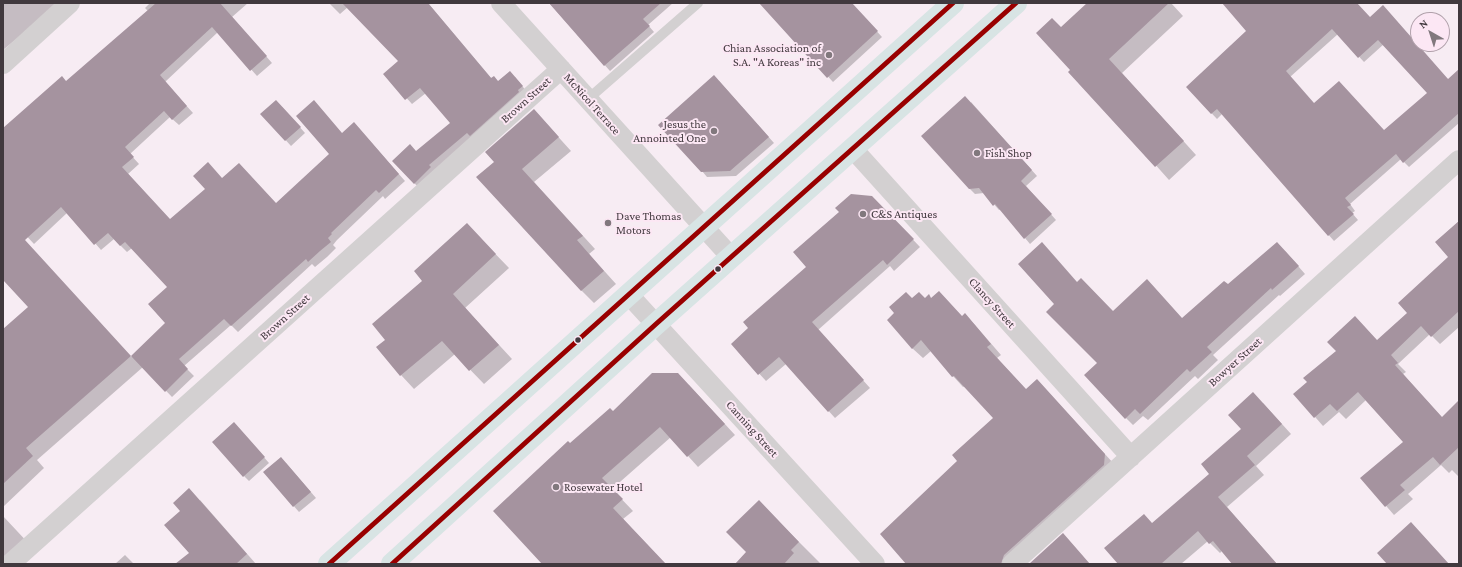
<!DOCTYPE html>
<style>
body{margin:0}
#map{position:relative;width:1462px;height:567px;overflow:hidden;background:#f7ecf3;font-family:"Crimson Pro",serif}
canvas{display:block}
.frame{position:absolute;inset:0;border:4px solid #41393e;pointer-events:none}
.north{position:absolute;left:1410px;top:12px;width:40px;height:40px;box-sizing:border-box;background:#fce7f4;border:1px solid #b1a1ab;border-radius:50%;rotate:321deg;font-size:11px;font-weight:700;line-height:16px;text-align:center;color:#41393e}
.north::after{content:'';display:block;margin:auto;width:14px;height:18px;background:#81787d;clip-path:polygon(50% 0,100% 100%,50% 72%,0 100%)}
</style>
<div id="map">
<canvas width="1462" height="567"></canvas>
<div class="frame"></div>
<div class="north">N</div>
</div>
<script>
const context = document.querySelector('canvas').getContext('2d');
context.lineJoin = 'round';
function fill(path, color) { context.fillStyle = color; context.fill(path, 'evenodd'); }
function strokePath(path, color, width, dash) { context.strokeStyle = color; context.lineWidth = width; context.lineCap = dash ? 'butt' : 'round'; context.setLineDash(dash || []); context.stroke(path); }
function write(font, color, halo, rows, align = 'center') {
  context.font = font + ' "Crimson Pro",serif'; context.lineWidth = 4; context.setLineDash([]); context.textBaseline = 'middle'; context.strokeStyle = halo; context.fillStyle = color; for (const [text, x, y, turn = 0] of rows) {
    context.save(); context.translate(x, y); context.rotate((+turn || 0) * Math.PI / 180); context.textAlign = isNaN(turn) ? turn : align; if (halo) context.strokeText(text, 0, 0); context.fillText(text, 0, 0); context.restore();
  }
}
const shadow = new Path2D(`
 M3 3H61L3 50Z
 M150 3H248L232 17 272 63 257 76 218 32 165 82 193 113 179 125 170 117 130 154 139 164 128 174 170 220 222 179 277 204 331 154 342 134 360 130 405 181 385 199 383 196 337 240 333 245 336 248 327 257 315 267 312 264 238 332 231 325 184 366 194 376 172 397 143 367 37 460 44 468 3 507V330L29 307 3 279V262L25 241 131 357 166 324 168 287 132 248 127 252 114 239 101 250 68 212 34 244 7 215 3 219V129L66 82 148 11 145 8Z
 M329 3H428L492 79 498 82 515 77 527 92 420 189 393 161 416 153 451 123 426 93 412 104 385 74 400 61 348 7 340 14Z
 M549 3H673L648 25 654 32 610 71Z
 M760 3H851L882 37 833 82Z
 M1089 3H1171L1183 16 1122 73 1196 155 1169 180 1071 70 1061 28Z
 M1223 3H1356L1370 18 1449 80 1459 71V123L1409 167 1401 159 1350 204 1355 211 1352 213 1358 220 1334 241 1222 114 1217 119 1187 87 1288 77ZM1338 34 1364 62 1384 44 1428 93 1384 132 1314 104 1290 77Z
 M719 81 774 143 736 176 707 177 702 171Z
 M971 102 1037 176 1026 186 1056 220 1030 244 1001 209 999 210 984 193 975 194 969 188Z
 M282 107 305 133 291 146 262 114Z
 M534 110 571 151 534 182 595 249 589 254 616 284 594 303 581 290 496 162Z
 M879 204 920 247 894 271 890 266 818 330 870 388 835 418 786 364 766 381 732 344Z
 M1459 221V327L1440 344 1430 334 1398 364 1406 372 1403 374 1442 418 1459 411V477L1452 470 1449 473 1441 465 1408 494 1413 499 1394 515 1362 478 1404 442 1366 400 1346 419 1339 412 1323 426 1295 394 1377 341 1409 313 1449 257 1436 242Z
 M480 238 509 268 465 308 512 359 484 384 455 354 414 389 401 375 386 340 424 281Z
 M1285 251 1305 274 1280 296 1279 295 1213 355 1218 360 1198 379 1195 376 1148 420 1143 416 1133 425 1126 418 1098 363 1077 283 1113 312 1183 319 1228 285Z
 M939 292 962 317 965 315 975 325 1001 355 997 358 1026 390 1047 391 1115 465 1017 564H908L958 461 995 418 965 386 963 387 953 376 931 351 923 358 912 348V299H931Z
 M689 385 735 435 698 467 671 437 612 489 633 511 623 519 665 564H544L570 445 613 412Z
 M1263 403 1291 434 1256 466 1264 475 1227 507 1277 564H1233L1222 551 1220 553 1208 541 1181 564H1119L1153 524 1211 474Z
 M239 429 269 463 249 481 244 476Z
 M286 463 316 498 299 512 264 472Z
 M200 500 256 564H177L190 553Z
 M759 502 821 564H751L747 552Z
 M3 516 31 546 3 564Z
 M125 555 134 564H115Z`);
const building = new Path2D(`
 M156 3H220L267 56 250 71 212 27 160 75 187 106 172 120 164 111 125 147 134 157 122 167 170 219 205 189 193 176 208 162 222 178 239 163 276 203 329 154 296 116 314 100 342 133 354 122 399 174 379 193 376 190 331 233 332 234 328 238 331 242 320 251 308 262 306 259 231 326 224 319 179 359 188 369 165 392 131 356 26 448 33 456 3 484V329L28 307 3 280V128L62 76 66 81ZM61 207 94 245 108 233 120 246 125 242 167 287 148 304 165 323 131 356 25 240Z
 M342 3H428L491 78 494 76 498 81 510 71 523 86 518 90 519 92 470 136 467 133 429 165 431 167 414 184 392 161 410 144 416 151 450 123 420 88 405 100 383 74 398 61Z
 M549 3H661L643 19 650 26 604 66Z
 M759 3H852L878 31 827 78Z
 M1087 3H1169L1109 59 1184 141 1155 167 1068 72 1070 70 1036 33 1052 18 1061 27Z
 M1222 3H1357L1370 17 1383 5 1448 79 1459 69V113L1403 163 1396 154 1345 198 1351 205 1347 207 1354 214 1328 236 1217 109 1211 114 1186 87 1246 31ZM1332 29 1358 58 1378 40 1427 93 1384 130 1339 81 1314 103 1286 71Z
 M714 75 769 137 730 171 701 172 658 125Z
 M965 96 1032 170 1021 181 1052 214 1024 239 995 204 993 206 979 188 969 189 921 136Z
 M276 100 301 127 285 141 260 114Z
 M534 109 559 137 522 169 583 236 577 240 604 271 581 291 476 177 494 162 485 152Z
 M851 194 872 196 914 239 887 265 883 260 812 322 864 380 828 412 779 357 758 375 731 344 748 328 743 322 806 267 793 252 839 212 835 208Z
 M1459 221V311L1431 337 1421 326 1391 355 1398 363 1395 365 1442 417 1459 400V447L1440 465 1433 457 1400 485 1405 490 1385 507 1360 478 1403 442 1358 392 1337 411 1330 404 1314 418 1293 394 1307 382 1303 378 1336 351 1327 342 1355 316 1377 340 1407 313 1398 303 1448 257 1435 242Z
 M467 223 496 254 453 294 499 345 469 371 442 341 400 376 376 347 385 340 372 324 422 281 414 271Z
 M1042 242 1077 282 1081 278 1113 311 1147 279 1182 318 1224 281 1228 284 1277 242 1299 266 1272 290 1271 288 1207 347 1212 352 1190 372 1187 369 1140 414 1135 409 1125 419 1084 375 1097 363 1046 312 1054 304 1018 264Z
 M939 291 962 316 965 313 991 344 987 347 1026 389 1037 379 1105 454 1104 465 1004 555 1001 564H906L880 534 957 461 952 455 993 418 954 376 952 377 921 340 912 349 887 320 894 313 889 307 906 292 912 298 919 292 925 298 929 294 931 298Z
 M652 373H678L725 424 687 457 660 427 602 478 623 499 613 508 666 564H542L493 511 568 441 570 443 610 408 613 411Z
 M1253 392 1282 424 1247 456 1255 465 1218 497 1277 564H1232L1213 541 1209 544 1198 531 1161 564H1118L1104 548 1144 514 1152 523 1209 474 1201 464 1241 429 1228 415Z
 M234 422 265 457 243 477 212 442Z
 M281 457 311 492 293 507 263 472Z
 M189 488 247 554 236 564H175L189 553 164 525 180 511 173 503Z
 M759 500 799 542 791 550 794 553 784 564H735L746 552 726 532Z
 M1411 522 1449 564H1387L1377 553Z
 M1063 533 1090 564H1029Z`);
const service = new Path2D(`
 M588 99 698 3`);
const minor = new Path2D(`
 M501 3 731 257
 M3 64 70 3
 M853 149 1131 457
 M629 295 875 564
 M10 564 561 69
 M1012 564 1459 160`);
const trunk = new Path2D(`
 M329 564 953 3
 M392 564 656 324 1016 3`);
const bus1 = new Path2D(`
 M329 564 953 3
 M392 564 656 324 1016 3`);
const markers = [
 [829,55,4,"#81787d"],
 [714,131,4,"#81787d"],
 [977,153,4,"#81787d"],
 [863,214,4,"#81787d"],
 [608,223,4,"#81787d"],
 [718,269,3.5,"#41393e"],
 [578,340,3.5,"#41393e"],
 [556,487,4,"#81787d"]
];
const poiNames = [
 ["Chian Association of",821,48,"right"],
 ["S.A. \"A Koreas\" inc",821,62,"right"],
 ["Jesus the",706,124,"right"],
 ["Annointed One",706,138,"right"],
 ["Fish Shop",985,153],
 ["C&S Antiques",871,214],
 ["Dave Thomas",616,216],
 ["Motors",616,230],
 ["Rosewater Hotel",564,487]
];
const streetNames = [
 ["Brown Street",526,100,-42],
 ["McNicol Terrace",592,104,48],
 ["Clancy Street",992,303,48],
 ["Brown Street",285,317,-42],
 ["Bowyer Street",1235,362,-42],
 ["Canning Street",752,429,48]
];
fill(shadow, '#0003');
fill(building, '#a5939f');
strokePath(service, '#d3d0d1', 10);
strokePath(minor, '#d3d0d1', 20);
strokePath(trunk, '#d8e4e4', 22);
strokePath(bus1, '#900', 5);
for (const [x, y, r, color] of markers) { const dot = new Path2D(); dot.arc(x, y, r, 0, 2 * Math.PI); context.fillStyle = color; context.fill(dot); strokePath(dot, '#fce7f4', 1.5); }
write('12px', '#41393e', '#fce7f4', poiNames, 'left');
write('12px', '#41393e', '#fce7f4', streetNames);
</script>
